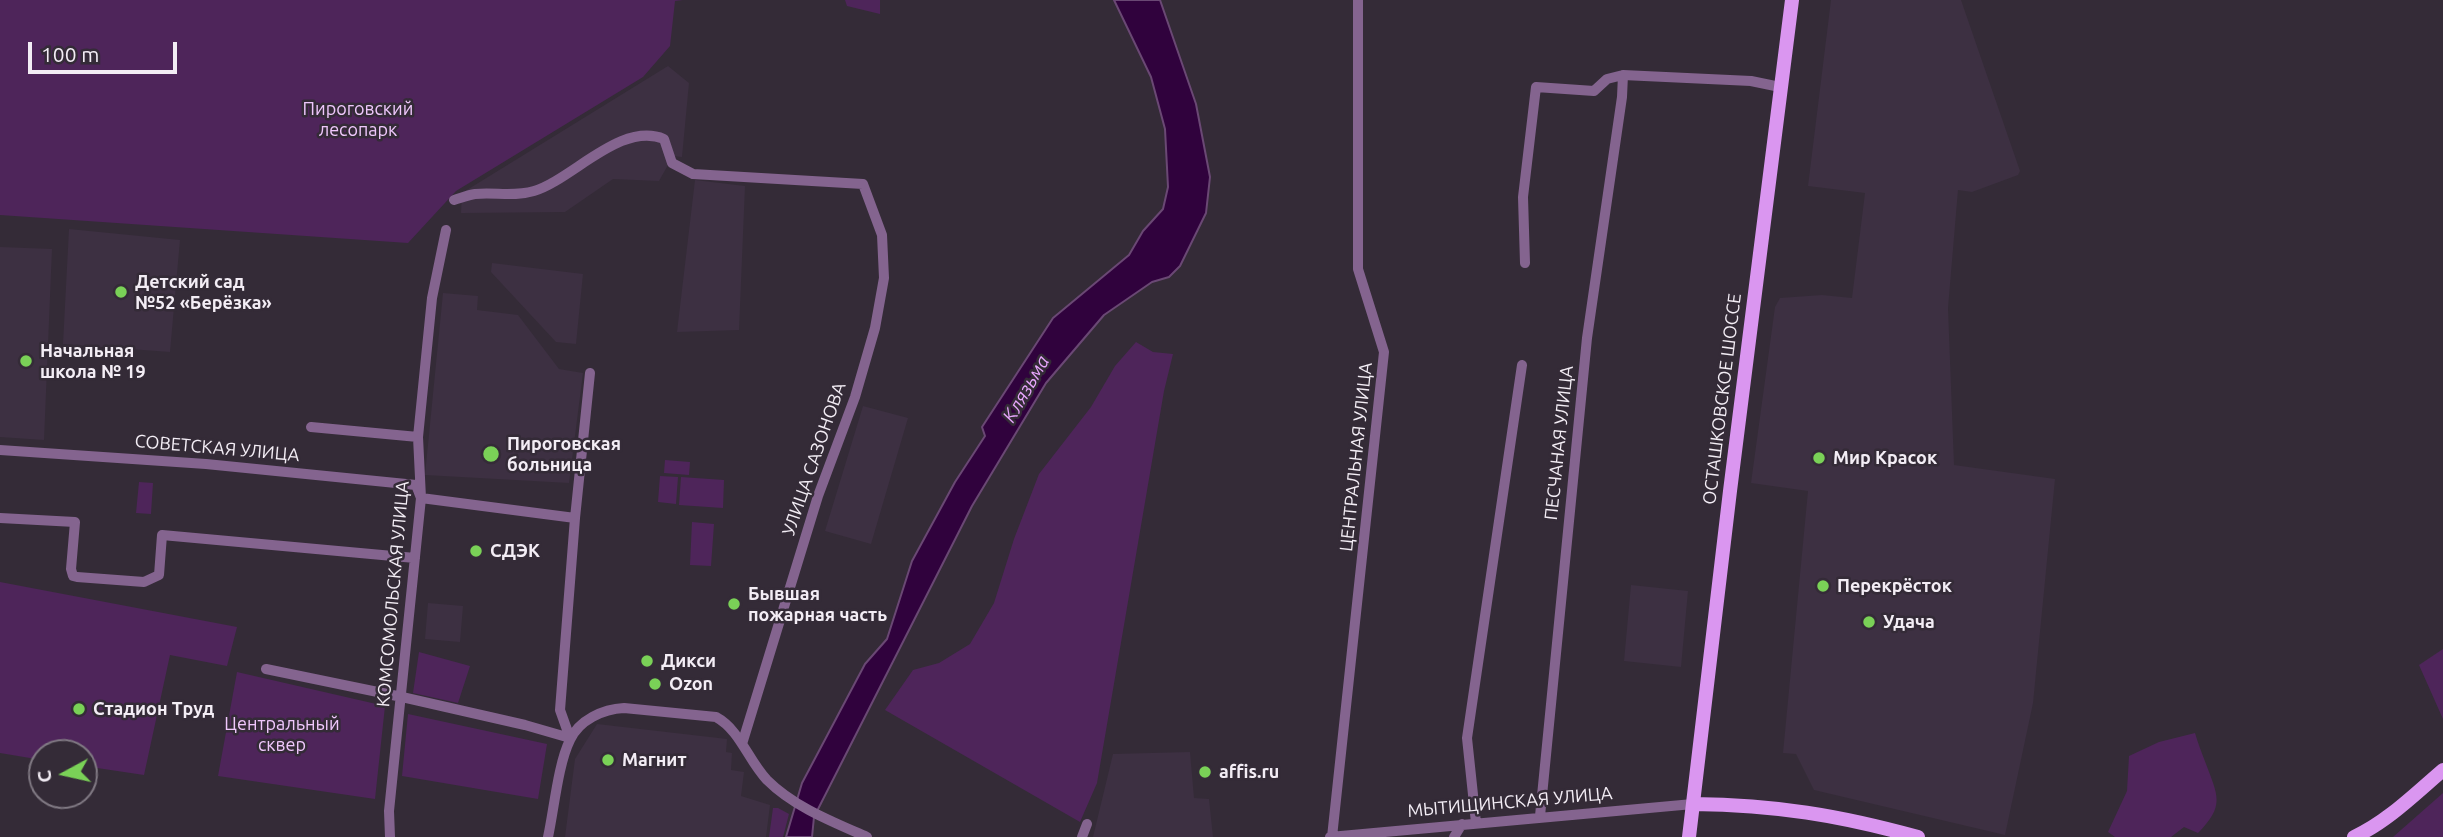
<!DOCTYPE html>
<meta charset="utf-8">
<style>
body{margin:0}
#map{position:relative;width:2443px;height:837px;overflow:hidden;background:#342b37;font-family:Ubuntu,sans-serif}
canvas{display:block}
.north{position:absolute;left:28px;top:739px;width:70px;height:70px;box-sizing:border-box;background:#342b37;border:2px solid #807983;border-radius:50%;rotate:262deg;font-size:19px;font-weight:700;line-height:28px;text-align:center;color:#f3edf5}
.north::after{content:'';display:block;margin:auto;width:24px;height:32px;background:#7ad157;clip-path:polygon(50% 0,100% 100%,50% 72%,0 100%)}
.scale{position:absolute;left:28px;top:42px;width:149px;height:32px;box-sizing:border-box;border:4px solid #f3edf5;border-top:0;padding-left:9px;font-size:21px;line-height:24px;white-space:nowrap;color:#f3edf5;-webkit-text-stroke:5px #342b37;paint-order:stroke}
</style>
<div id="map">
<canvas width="2443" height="837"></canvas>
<div class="north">С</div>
<div class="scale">100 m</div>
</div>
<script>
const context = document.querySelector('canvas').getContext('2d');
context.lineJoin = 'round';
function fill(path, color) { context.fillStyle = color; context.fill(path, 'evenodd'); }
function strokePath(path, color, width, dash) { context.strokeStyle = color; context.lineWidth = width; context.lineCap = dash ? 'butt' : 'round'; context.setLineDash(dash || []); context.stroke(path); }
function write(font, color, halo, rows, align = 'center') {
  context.font = font + ' Ubuntu,sans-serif'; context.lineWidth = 5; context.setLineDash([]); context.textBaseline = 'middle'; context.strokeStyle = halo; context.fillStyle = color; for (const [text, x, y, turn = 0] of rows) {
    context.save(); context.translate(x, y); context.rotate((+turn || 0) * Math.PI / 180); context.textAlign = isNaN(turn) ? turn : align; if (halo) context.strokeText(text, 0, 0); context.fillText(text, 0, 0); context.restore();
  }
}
const built = new Path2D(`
 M1831 0H1961L2020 171 2018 175 1972 192 1958 190 1948 308 1954 465 2055 479 2033 703 2005 835 1814 790 1796 754 1783 753 1808 491 1751 483 1775 307 1780 298 1822 295 1852 298 1865 193 1808 186Z
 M668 66 689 83 682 157 673 156 659 181 613 179 565 212 461 213 462 193Z
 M695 180 745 186 739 330 677 332Z
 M69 229 180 240 170 352 63 344Z
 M0 247 52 249 44 440 0 437Z
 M492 263 583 274 576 344 556 342 491 272Z
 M443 293 478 296 477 310 518 315 559 369 583 373 569 483 425 475Z
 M863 406 908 418 871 544 825 531Z
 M1631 585 1688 591 1681 667 1624 661Z
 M428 603 463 606 460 642 425 639Z
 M597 724 727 739 726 752 732 753 731 770 744 772 741 796 770 805 766 837H565L575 759Z
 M1190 752 1194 798 1209 799 1213 837H1093L1113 754Z`);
const green = new Path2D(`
 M0 0H683L675 1 670 46 643 77 456 191 408 243 0 215Z
 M845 0H880V14L847 6Z
 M1136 342 1153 352 1173 354 1164 391 1097 783 1080 822 885 710 913 670 939 663 970 644 994 603 1014 539 1039 474 1091 407 1115 366Z
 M665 460 690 462 689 475 664 473Z
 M660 476 678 477 676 504 658 502Z
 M681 477 724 480 723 508 679 505Z
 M139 482 153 483 151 514 136 513Z
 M692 522 714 524 711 566 690 565Z
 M0 582 237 627 227 666 170 655 144 775 84 766V753H42V760L0 753Z
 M2443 649V719L2419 665Z
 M419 652 470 666 458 703 413 693Z
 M237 672 385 706 375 799 218 776Z
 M408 714 547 744 538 799 402 776Z
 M2195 733C2198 743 2202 754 2206 764 2218 796 2225 806 2198 833L2184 827 2171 837H2115L2108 832 2127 791 2129 756 2159 742Z
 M2443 793V837H2393Z
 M773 808H778L789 814 783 837H769Z`);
const water = new Path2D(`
 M1114 0H1160L1196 104 1210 177 1206 213 1180 266 1169 277 1152 282 1104 315 1046 383 972 506 814 817 812 837H786L802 783 865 664 887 639 912 561 955 482 985 436 982 427 1053 318 1129 255 1143 231 1163 209 1168 187 1165 129 1151 77Z`);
const minor = new Path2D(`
 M454 200C461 198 468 195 475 194 495 192 514 197 534 191 573 179 621 121 664 139L672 163 693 174 863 184 882 235 884 278 875 328 855 397 818 496 742 744
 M1525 263 1523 197 1536 87 1594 91 1607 79 1623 75 1751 81 1780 87
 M311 427 418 437
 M0 450 206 464 416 485 421 498 575 518
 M0 518 75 522 71 569 73 576 77 577 144 582 159 575 162 535 415 558
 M266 669 402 697 525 725 570 738
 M570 738 560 710 575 518 590 373
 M1540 816 1587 338 1622 97 1623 75
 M1476 823 1467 738 1522 365
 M390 837 389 811 421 498 418 437 432 298 446 230
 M548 837C554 810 558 764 570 740 579 720 603 709 624 708L716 717C740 730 748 760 767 780 794 807 833 822 867 837
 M1082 837 1087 824
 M1330 837 1693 804
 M1332 837 1384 352 1358 269V0
 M1454 837 1462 824`);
const major = new Path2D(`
 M1693 804C1776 805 1838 815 1918 837
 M1689 837 1730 491 1792 0
 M2354 837C2387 822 2416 793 2443 770`);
const markers = [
 [121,292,7,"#7ad157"],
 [26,361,7,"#7ad157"],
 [491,454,9,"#7ad157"],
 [1819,458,7,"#7ad157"],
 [476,551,7,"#7ad157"],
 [1823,586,7,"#7ad157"],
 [734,604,7,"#7ad157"],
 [1869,622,7,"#7ad157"],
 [647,661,7,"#7ad157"],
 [655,684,7,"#7ad157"],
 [79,709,7,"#7ad157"],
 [608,760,7,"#7ad157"],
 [1205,772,7,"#7ad157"]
];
const parkNames = [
 ["Пироговский",358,109],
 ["лесопарк",358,130],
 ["Центральный",282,724],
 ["сквер",282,745]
];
const poiNames = [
 ["Детский сад",135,282],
 ["№52 «Берёзка»",135,303],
 ["Начальная",40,351],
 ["школа № 19",40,372],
 ["Пироговская",507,444],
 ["больница",507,465],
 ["Мир Красок",1833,458],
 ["СДЭК",490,551],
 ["Перекрёсток",1837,586],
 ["Бывшая",748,594],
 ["пожарная часть",748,615],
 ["Удача",1883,622],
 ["Дикси",661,661],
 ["Ozon",669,684],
 ["Стадион Труд",93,709],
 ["Магнит",622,760],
 ["affis.ru",1219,772]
];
const streetNames = [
 ["ОСТАШКОВСКОЕ ШОССЕ",1722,399,-83],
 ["ПЕСЧАНАЯ УЛИЦА",1559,443,-84],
 ["СОВЕТСКАЯ УЛИЦА",217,448,5],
 ["ЦЕНТРАЛЬНАЯ УЛИЦА",1356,457,-84],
 ["УЛИЦА САЗОНОВА",814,459,-71],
 ["КОМСОМОЛЬСКАЯ УЛИЦА",393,594,-85],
 ["МЫТИЩИНСКАЯ УЛИЦА",1510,802,-5]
];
const waterNames = [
 ["Клязьма",1026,389,-60]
];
fill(built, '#3d3042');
fill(green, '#4e255a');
fill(water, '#30023d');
strokePath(water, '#6a4874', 2);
strokePath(minor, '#84648f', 10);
strokePath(major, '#da96f0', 14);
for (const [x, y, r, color] of markers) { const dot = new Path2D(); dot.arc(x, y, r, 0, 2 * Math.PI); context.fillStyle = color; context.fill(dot); strokePath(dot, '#342b37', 2.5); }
write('18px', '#efc7fc', '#342b37', parkNames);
write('bold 18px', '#f3edf5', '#342b37', poiNames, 'left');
write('18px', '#f3edf5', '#342b37', streetNames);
write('italic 19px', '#e8a6fd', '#342b37', waterNames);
</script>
